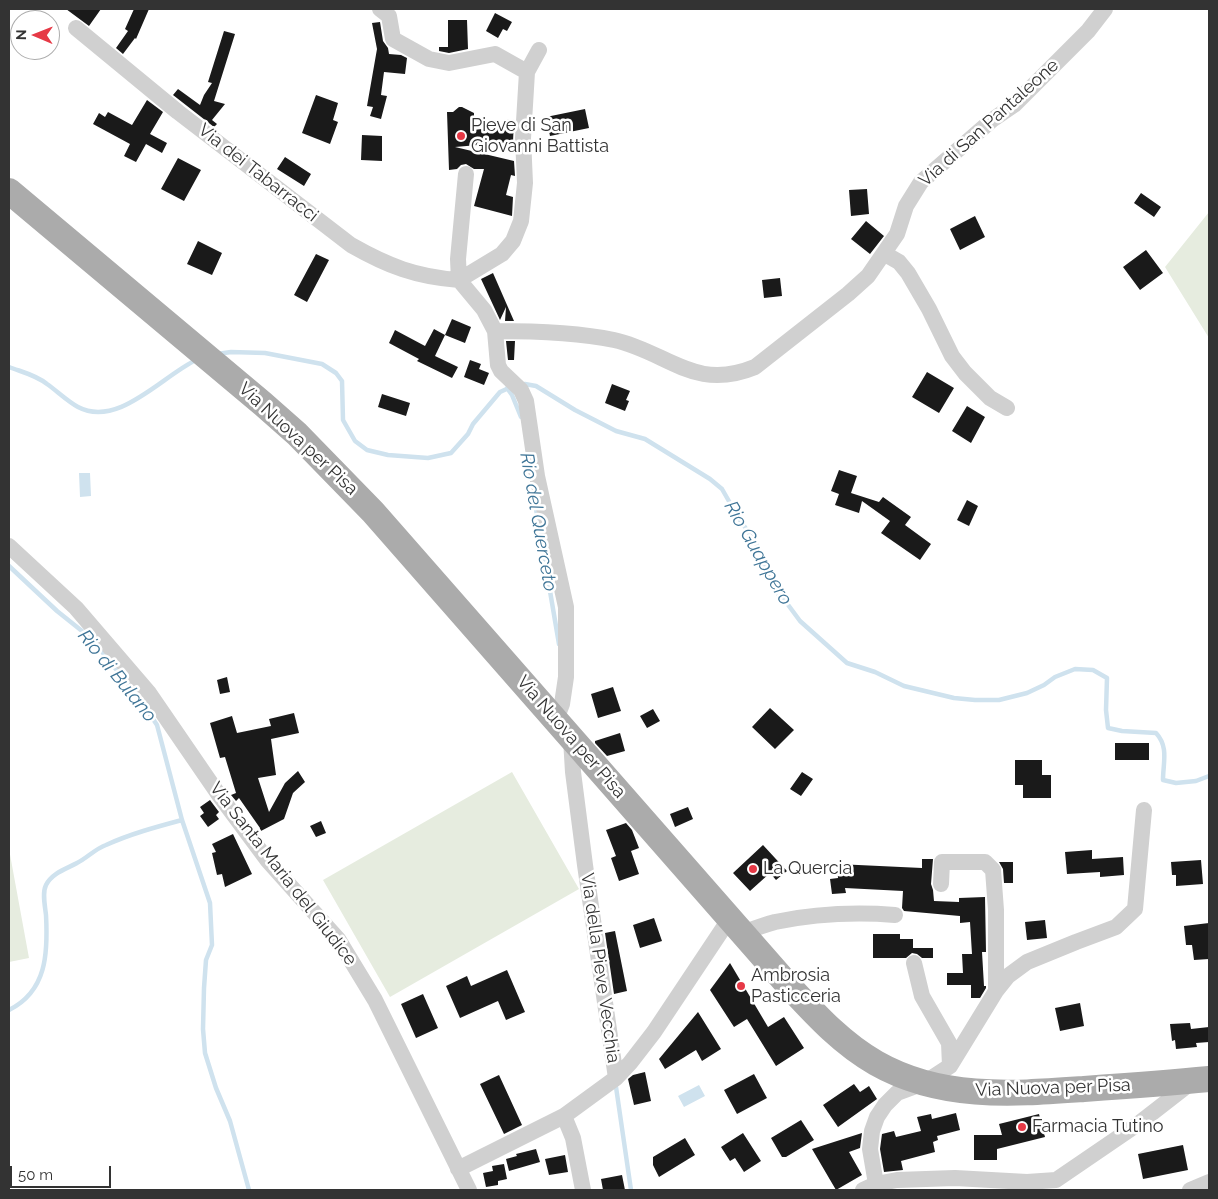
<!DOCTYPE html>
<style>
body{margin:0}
#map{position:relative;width:1218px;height:1199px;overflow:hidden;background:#fff;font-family:Raleway,sans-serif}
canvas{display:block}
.frame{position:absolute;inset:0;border:10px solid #333;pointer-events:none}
.north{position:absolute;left:10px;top:10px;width:50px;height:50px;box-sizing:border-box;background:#fff;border:1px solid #adadad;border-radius:50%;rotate:271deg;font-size:14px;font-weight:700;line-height:20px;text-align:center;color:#333}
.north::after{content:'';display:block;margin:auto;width:18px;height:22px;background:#e63946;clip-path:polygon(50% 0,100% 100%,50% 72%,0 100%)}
.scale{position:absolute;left:10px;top:1166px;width:101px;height:22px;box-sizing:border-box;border:2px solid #333;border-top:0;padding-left:6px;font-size:15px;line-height:18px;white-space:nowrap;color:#333;-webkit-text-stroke:4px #fff;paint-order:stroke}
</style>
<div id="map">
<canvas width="1218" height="1199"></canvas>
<div class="frame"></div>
<div class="north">N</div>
<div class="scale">50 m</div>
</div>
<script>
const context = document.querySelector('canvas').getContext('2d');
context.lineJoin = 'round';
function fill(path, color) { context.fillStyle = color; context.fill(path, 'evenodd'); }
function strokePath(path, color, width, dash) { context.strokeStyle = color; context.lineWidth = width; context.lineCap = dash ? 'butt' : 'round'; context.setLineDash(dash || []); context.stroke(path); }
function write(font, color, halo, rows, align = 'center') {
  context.font = font + ' Raleway,sans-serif'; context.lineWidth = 5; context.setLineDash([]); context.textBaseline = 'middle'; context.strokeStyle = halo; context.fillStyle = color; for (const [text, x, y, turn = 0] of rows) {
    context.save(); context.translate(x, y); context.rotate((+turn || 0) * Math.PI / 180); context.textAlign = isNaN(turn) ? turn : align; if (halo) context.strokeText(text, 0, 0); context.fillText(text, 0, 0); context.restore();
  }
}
const green = new Path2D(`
 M1209 212V338L1165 267Z
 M512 772 579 889 390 997 323 880Z
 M9 849 29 958 9 962Z`);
const water = new Path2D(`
 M79 473H90L91 496 80 497Z
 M699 1085 705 1096 684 1107 678 1096Z`);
const stream = new Path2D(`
 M217 354 231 352 265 353 322 364 336 373 342 381 343 420 355 441 367 450 388 455 428 458 451 453 468 434 473 424 500 392 511 387
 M9 367C22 372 36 375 47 384 57 391 67 401 78 407 118 428 161 377 196 360
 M521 385 525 384 536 386 575 410 616 431 645 439 710 479 722 489 738 517 755 542 762 554 765 570 777 593 786 602 800 621 847 663 875 672 904 686 954 698 975 700H999L1027 693 1044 685 1055 677 1075 669 1093 670 1107 678 1106 710 1108 728 1122 731 1156 733C1169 747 1163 763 1163 780L1176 783 1196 781 1209 776
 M507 388 512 395 521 417
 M535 503 559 644
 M9 566 57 611 92 639 139 698 157 725 182 820 210 903 212 945 206 960 204 988 203 1029 205 1053 216 1088 230 1121 249 1190
 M9 1010C47 991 48 953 46 915 45 906 42 893 46 885 52 873 66 869 77 863 87 858 95 849 106 845 130 834 156 827 182 820
 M616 1087 631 1190`);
const building = new Path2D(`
 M66 9H101L89 26Z
 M134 9H149L136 39 135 38 123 54 116 48 128 31 125 29Z
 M495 13 512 22 507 31 503 29 498 38 486 31Z
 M448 20H467L468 49 449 53 439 51V47H448Z
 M380 22 383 41 388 48 389 54 401 55 407 58 405 74 384 72 381 95 387 96 381 119 370 116 373 107 367 106 377 49 372 23Z
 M224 31 235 34 214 101 225 104 212 120 217 124 214 127 173 95 178 89 200 105 204 95 212 83 208 82Z
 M316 95 338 103 333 120 338 122 330 144 302 133Z
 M147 100 163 112 150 134 167 143 162 153 146 144 136 162 124 156 130 144 93 124 99 113 105 117 108 112 132 125Z
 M459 107H462L474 113V130L504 126V120L514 119 513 142 455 147 514 161 515 176 511 175 506 195 513 197 512 216 474 206 484 169H474L466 164 461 165 457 169 449 170 447 112H453Z
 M585 109 589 128 550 136 546 117Z
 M362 135 382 136V161L361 160Z
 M285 157 311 174 304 186 277 169Z
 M178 158 201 170 184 201 161 189Z
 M867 189 869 214 851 216 849 190Z
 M1141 193 1161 207 1154 217 1134 203Z
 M975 216 985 237 960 250 950 229Z
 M866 221 884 236 870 254 851 239Z
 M198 241 222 253 212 275 187 264Z
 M1146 250 1163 273 1140 290 1123 267Z
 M316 254 329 260 307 302 294 295Z
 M493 273 514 321H505L506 307 500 320 481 279Z
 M780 278 782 296 764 298 762 280Z
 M452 319 471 327 465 343 445 335Z
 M434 329 445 335 435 356 458 367 452 378 417 361 419 359 389 343 395 330 425 346Z
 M506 341H515L514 360H508Z
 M470 360 481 364 479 369 489 373 484 385 464 377Z
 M927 372 954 388 939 413 912 397Z
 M612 384 630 391 626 400 629 401 625 411 605 403Z
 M382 394 410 403 406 416 378 407Z
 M967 406 985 417 971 443 952 431Z
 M839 470 857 476 851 493 879 502 883 497 911 517 905 525 931 544 920 560 881 533 890 521 862 501 859 513 835 505 839 494 831 491Z
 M967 500 978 506 969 526 957 520Z
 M227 677 230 692 220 694 217 680Z
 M613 687 621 711 598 718 591 694Z
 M770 708 794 730 775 749 752 727Z
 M653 709 660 721 647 728 640 716Z
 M294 713 299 733 271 739 276 775 258 778 269 812 285 783 298 771 305 782 293 793 284 819 259 832 260 828 239 798 236 801 231 795 236 793 225 757 220 758 210 723 232 716 237 733 271 726 269 719Z
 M620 733 625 751 607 756 595 743V741Z
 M1115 743H1149V760H1115Z
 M1015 760H1042V775H1051V798H1023V785H1015Z
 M802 772 813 779 801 796 790 789Z
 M210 800 219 812 216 815 219 819 208 827 200 816 204 813 200 807Z
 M688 807 693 819 675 827 670 814Z
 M321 821 326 833 316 837 310 826Z
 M626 823 632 830 639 848 631 851 639 874 619 881 611 858 616 856 606 830Z
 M233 834 252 874 225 887 222 874 217 875 212 853 216 852 212 844Z
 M763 845 787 871 776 880 770 873 750 891 733 873Z
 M1092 850V859L1123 857 1124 875 1100 877V872L1067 874 1065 852Z
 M922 859H933L931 884 933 890 934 901 959 902V898L985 897 986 952H982L984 986H986V988L980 998H971V985H947V973H963L962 954H972L970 922 960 923V916L904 911 902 908 903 891 845 888 846 893 832 894 830 879 838 878 837 864 922 868Z
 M1201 860 1203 884 1176 886V875H1172L1171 862Z
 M999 862H1013V883H1004L1003 869Z
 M654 918 662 941 640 948 633 925Z
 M1045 920 1047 938 1027 940 1025 922Z
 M1209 923V959L1194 960 1192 945H1186L1184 926Z
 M615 931 627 991 614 994 605 933Z
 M873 934H900V939H913V948H933V958H922L917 954 912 953 906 958H873Z
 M730 963 768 1027 784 1017 804 1048 776 1066 747 1019 734 1027 710 990Z
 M507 970 525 1012 506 1020 498 1001 460 1018 446 986 467 976 471 986Z
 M423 994 438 1028 416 1038 401 1004Z
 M1080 1003 1084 1026 1060 1031 1055 1008Z
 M698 1012 721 1049 702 1061 696 1050 665 1069 659 1059Z
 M1190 1023 1191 1029 1209 1027V1042L1196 1043 1197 1047 1176 1049 1175 1040 1172 1041 1170 1024Z
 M645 1072 651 1101 634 1105 628 1079 633 1075Z
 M754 1074 767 1098 737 1114 724 1090Z
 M499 1075 522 1125 504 1134 480 1084Z
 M854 1084 860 1092 869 1086 877 1099 838 1127 823 1105Z
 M956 1113 960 1130 937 1136 938 1140 933 1142 935 1152 901 1161 903 1170 884 1172 880 1149 882 1134 894 1131 896 1137 921 1131 917 1117 931 1114 932 1119Z
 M1039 1114 1045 1137 997 1149V1160H974V1135H1002L999 1124Z
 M801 1120 814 1140 786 1157H782L771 1138Z
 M743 1133 761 1161 744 1172 735 1158 730 1161 721 1147Z
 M862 1133 860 1148 849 1152 862 1175 836 1190 812 1149Z
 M685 1138 695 1155 659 1177 653 1165V1157Z
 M1183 1145 1188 1170 1143 1179 1138 1154Z
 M536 1149 540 1162 509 1171 506 1159 517 1156 516 1154Z
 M565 1155 568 1172 549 1175 545 1159Z
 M504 1164 507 1179 498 1181V1185L486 1187 483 1173 493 1171 492 1166Z
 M622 1175 625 1190H603L601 1179Z`);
const street = new Path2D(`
 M380 9 389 16 393 39 429 59 449 63 495 54 527 72
 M76 28 178 112 351 245C388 266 416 277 459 280L502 254 513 241 521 221 525 183 523 138 527 72 539 50
 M466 174 458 259 459 280 484 310 495 331 498 365 501 371 521 390 526 401 537 476 566 607V677L562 704 556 720
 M885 254 899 262 908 273 929 309 952 356 965 373 990 398 1007 408
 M495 331C534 331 576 332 614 340 668 352 694 392 755 367L848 294 868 276 897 234 906 206 921 182 992 120 1014 105 1088 31 1105 9
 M9 546 76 608 149 693 219 795 268 861 338 939 375 1000 469 1190
 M571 739 573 772 585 865 616 1078
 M742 933C753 929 764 925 775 922 814 914 856 912 895 915
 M914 963 922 996 949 1043 950 1066
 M996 991 1008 976 1027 962 1076 942 1116 927 1135 909 1144 810
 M564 1116 573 1138 583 1190
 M458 1169 564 1116 616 1078 630 1063 654 1032 730 918
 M876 1184 870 1149 872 1131 877 1117 885 1105 897 1093 924 1083 950 1066 996 991V910L993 870 985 862H942L941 884
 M863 1190 876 1184 897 1180 955 1178 1027 1182 1056 1180 1138 1124 1192 1082
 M1190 1190 1209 1182`);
const primary = new Path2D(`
 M9 191 263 404 297 434 373 512 788 985C815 1014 841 1043 876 1063 941 1100 1013 1094 1084 1089 1126 1086 1167 1083 1209 1079`);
const markers = [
 [461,136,5,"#e63946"],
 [753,869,5,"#e63946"],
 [741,986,5,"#e63946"],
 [1022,1127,5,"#e63946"]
];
const streetNames = [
 ["Via di San Pantaleone",989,123,-42],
 ["Via dei Tabarracci",258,173,38],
 ["Via Nuova per Pisa",298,439,43],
 ["Via Nuova per Pisa",571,737,49],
 ["Via Santa Maria del Giudice",283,874,52],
 ["Via della Pieve Vecchia",600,968,82],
 ["Via Nuova per Pisa",1053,1088,-2]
];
const poiNames = [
 ["Pieve di San",471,126],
 ["Giovanni Battista",471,147],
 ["La Quercia",763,869],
 ["Ambrosia",751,976],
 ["Pasticceria",751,997],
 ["Farmacia Tutino",1032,1127]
];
const waterNames = [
 ["Rio del Querceto",538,522,80],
 ["Rio Guappero",758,553,60],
 ["Rio di Bulano",117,676,51]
];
fill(green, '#e6ecdf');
fill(water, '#cfe2ee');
strokePath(stream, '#cfe2ee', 4.5);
fill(building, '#1a1a1a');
strokePath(street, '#d0d0d0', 16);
strokePath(primary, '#ababab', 26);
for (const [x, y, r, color] of markers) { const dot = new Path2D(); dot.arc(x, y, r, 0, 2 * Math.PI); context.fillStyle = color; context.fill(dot); strokePath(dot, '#fff', 2); }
write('18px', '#333', '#fff', streetNames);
write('18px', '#333', '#fff', poiNames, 'left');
write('italic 19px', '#3f7597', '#fff', waterNames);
</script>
